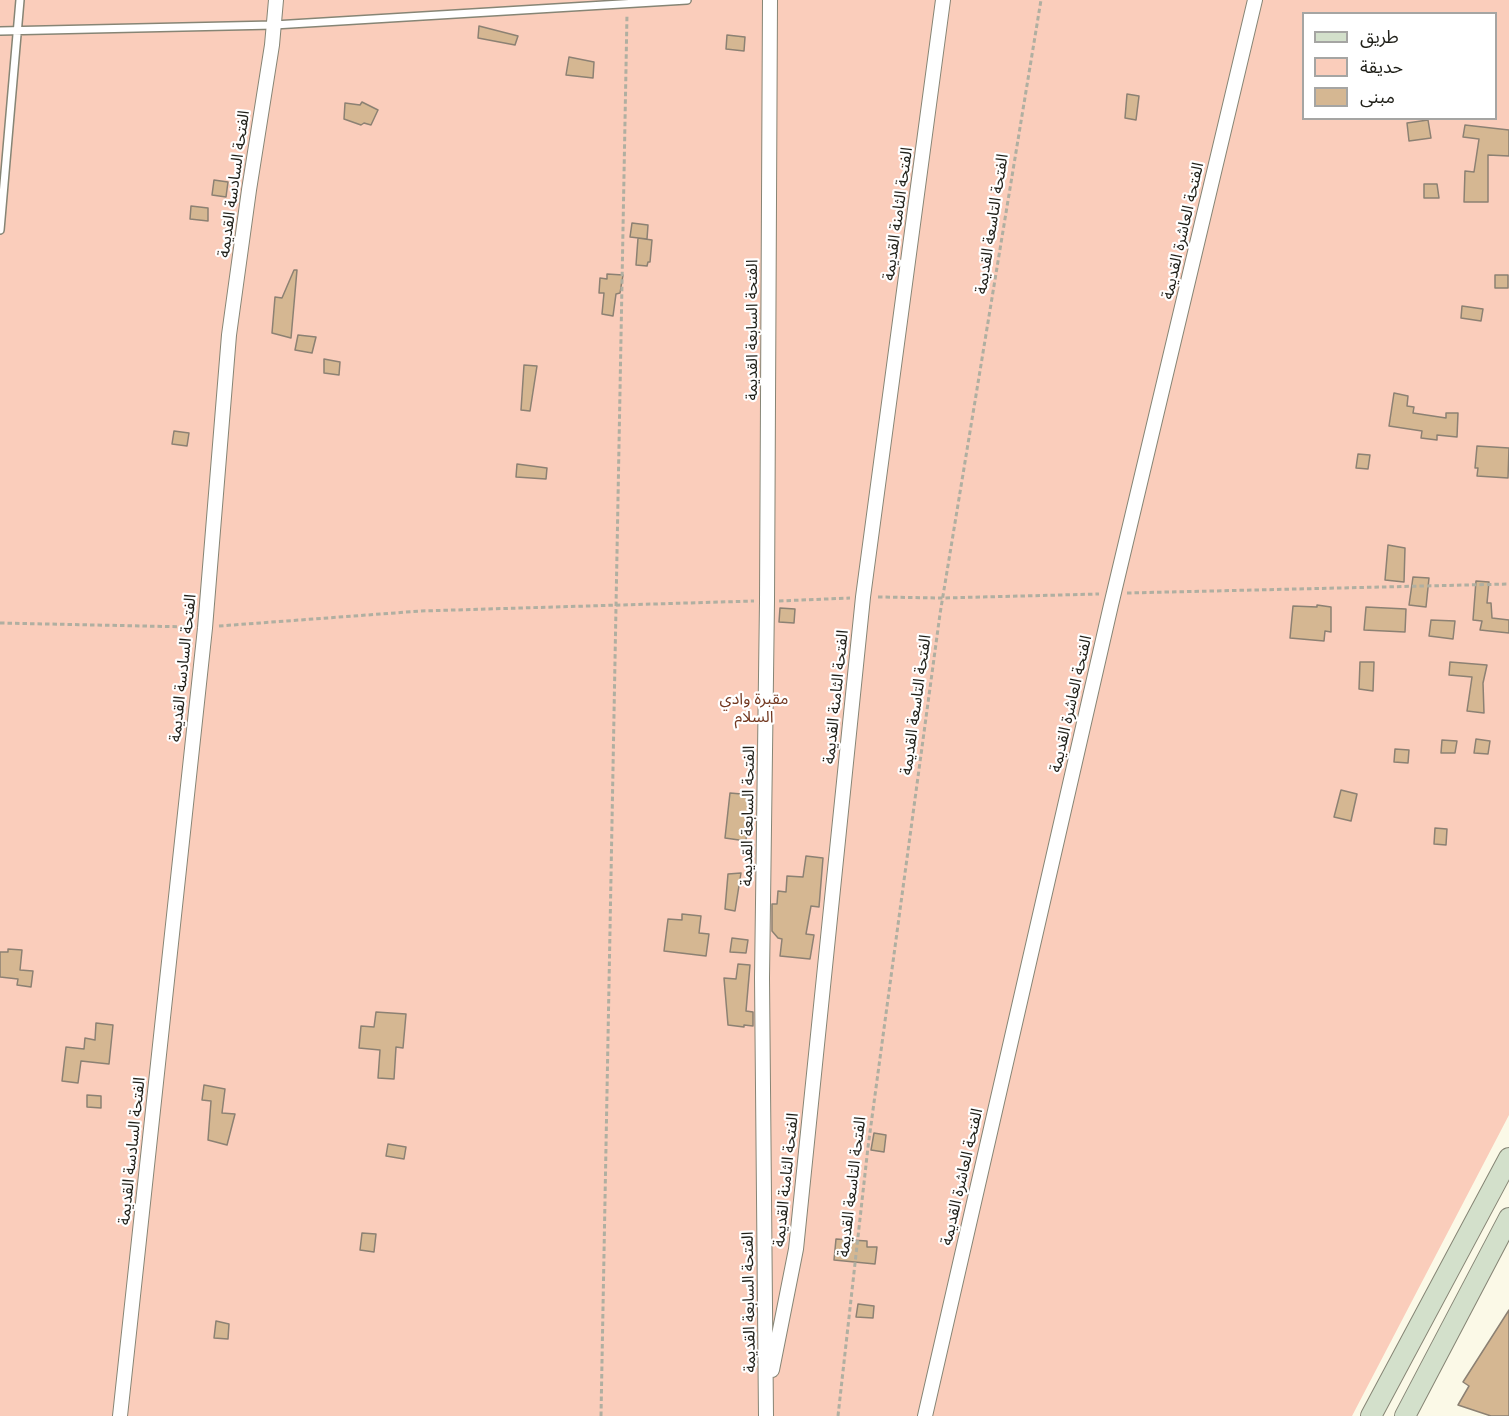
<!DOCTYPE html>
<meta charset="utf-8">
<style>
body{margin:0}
#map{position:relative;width:1509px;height:1416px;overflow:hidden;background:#fbf9e7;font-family:Mulish,"Noto Sans Arabic",sans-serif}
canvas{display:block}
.legend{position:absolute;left:1302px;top:12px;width:195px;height:108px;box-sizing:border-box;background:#fff;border:2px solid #a5a5a3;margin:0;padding:8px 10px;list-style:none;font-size:18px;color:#1f1f18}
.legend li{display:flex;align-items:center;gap:12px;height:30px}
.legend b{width:30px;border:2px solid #a5a5a3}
</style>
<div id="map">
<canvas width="1509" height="1416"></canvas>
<ul class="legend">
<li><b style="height:8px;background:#d3e0cb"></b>طريق</li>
<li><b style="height:16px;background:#facdbb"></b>حديقة</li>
<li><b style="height:16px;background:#d5b792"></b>مبنى</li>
</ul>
</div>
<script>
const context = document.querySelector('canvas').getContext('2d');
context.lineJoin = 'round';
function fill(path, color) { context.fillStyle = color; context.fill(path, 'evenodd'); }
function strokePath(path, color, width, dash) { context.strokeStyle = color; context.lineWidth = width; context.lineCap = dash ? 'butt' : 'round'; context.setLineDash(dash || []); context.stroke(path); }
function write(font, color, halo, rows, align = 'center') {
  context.font = font + ' Mulish,"Noto Sans Arabic",sans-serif'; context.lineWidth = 4.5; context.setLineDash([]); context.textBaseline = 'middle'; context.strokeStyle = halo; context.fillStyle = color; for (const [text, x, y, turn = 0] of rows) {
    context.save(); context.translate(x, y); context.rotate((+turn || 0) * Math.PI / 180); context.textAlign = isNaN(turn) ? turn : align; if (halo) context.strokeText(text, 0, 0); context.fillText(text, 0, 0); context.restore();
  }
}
const green = new Path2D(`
 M0 0H1509V1115L1352 1416H0ZM1304 14H1496V118H1304Z`);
const building = new Path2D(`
 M479 26 518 36 515 45 478 38Z
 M727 35 745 37 744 51 726 49Z
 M569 57 594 62 593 78 566 75Z
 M1127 94 1139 96 1136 120 1125 118Z
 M362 102 378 110 371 125 364 123 361 125 344 119 345 103 360 105Z
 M1428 120 1431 138 1409 141 1407 123Z
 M1465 125 1509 130V156L1488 155V202H1464L1465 171 1474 172 1479 139 1463 137Z
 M214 180 228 182 226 197 212 195Z
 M1424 184H1437L1439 198H1424Z
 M191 206 208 208V221L190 219Z
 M632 223 648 225 647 239 630 237Z
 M638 238 652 240 650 262H648L647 266 636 265Z
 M294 270H297L291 338 272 333 275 297 282 298Z
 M607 274 623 275 620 293 616 294 613 316 602 314 604 293H599L600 278 607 279Z
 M1495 275H1508V288H1495Z
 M1462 306 1483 309 1481 321 1461 318Z
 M298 335 316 337 312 353 295 350Z
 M324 359 340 362 339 375 324 373Z
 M524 365 537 366 530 411 521 410Z
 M1394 393 1408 396 1407 406 1414 407 1413 413 1446 418V413H1458L1457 437 1437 435V440L1421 438 1422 431 1389 426Z
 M174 431 189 433 187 446 172 444Z
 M1477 446 1509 448 1508 478 1477 476 1478 468H1475Z
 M1358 454 1370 455 1368 469 1356 468Z
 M517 464 547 468 546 479 516 477Z
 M1388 545 1405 548 1404 582 1385 580Z
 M1413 577 1429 578 1426 607 1409 605Z
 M1476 581 1489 582 1487 603H1491L1492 618 1509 620V633L1480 630 1482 621 1473 620Z
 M1317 605 1331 607V632L1325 631 1324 641 1290 638 1293 606 1317 607Z
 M1366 607 1406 609 1405 632 1364 630Z
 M780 608 795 609 794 623 779 622Z
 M1431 620 1455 621 1453 639 1429 636Z
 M1360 662H1374L1373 691 1359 689Z
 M1450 662 1487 665 1483 683 1484 713 1467 711 1472 677 1449 675Z
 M1476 739 1490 741 1488 754 1474 753Z
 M1442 740 1457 741 1455 753H1441Z
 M1395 749 1409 750 1408 763 1394 762Z
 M1341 790 1357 794 1351 821 1334 817Z
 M730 793 753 795 752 813H748L746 841 725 838Z
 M1435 828 1447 829 1446 845 1434 844Z
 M806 856 823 858 819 907 811 906 806 934 814 935 810 959 780 956 782 939 778 938 772 931V904H777L778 891 786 892 787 876 803 877Z
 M741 873 735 911 725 909 728 874Z
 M682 914 701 916 699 933 709 934 706 956 664 951 668 919 682 920Z
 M732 938 748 940 746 953 730 952Z
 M8 949 22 950 20 970 33 971 31 987 17 985 18 979 0 977V952H8Z
 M738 964 750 965 746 1011 753 1012V1026L744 1025V1027L728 1025 724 978 736 979Z
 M376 1012 406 1014 403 1048 396 1047 394 1079 378 1078 380 1050 359 1048 361 1026 374 1027Z
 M96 1023 113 1025 109 1064 81 1061 78 1083 62 1081 66 1047 84 1049 85 1038 95 1040Z
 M204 1085 225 1089 222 1113 235 1114 227 1145 208 1140 211 1101 202 1100Z
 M87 1095 101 1096V1108L87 1107Z
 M874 1133 886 1135 884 1152 871 1150Z
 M388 1144 406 1147 404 1159 386 1156Z
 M362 1233 376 1234 374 1252 360 1250Z
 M836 1239 867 1241V1247H877L875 1264 834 1260Z
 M858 1304 874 1306 873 1318 856 1317Z
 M1509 1310V1416H1491L1458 1405 1469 1386 1463 1382Z
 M216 1321 229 1324 228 1339 214 1338Z`);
const path = new Path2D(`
 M1127 593 1509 584
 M878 597 943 598 1099 594
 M779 601 850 598
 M0 623 191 627
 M219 626 421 611 754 601
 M601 1416 627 14
 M838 1416 868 1147 940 614 1041 0`);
const service = new Path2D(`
 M0 31 274 25 687 0
 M0 230 20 0`);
const minor = new Path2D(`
 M772 1370 796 1249 863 597 943 0
 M120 1416 205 628 229 335 249 190 272 45 276 0
 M766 1416 762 978 767 601 770 0
 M925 1416 1111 605 1255 0`);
const secondary = new Path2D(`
 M1371 1416 1509 1158
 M1405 1416 1509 1218`);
const streetNames = [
 ["الفتحة السادسة القديمة",234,184,-82],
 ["الفتحة الثامنة القديمة",898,214,-82],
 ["الفتحة التاسعة القديمة",992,224,-81],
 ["الفتحة العاشرة القديمة",1183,231,-77],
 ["الفتحة السابعة القديمة",752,330,-90],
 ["الفتحة السادسة القديمة",183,668,-84],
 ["الفتحة الثامنة القديمة",836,697,-84],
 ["الفتحة العاشرة القديمة",1071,704,-77],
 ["الفتحة التاسعة القديمة",916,705,-82],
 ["الفتحة السابعة القديمة",748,816,-89],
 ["الفتحة السادسة القديمة",132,1151,-84],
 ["الفتحة العاشرة القديمة",962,1177,-77],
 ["الفتحة الثامنة القديمة",786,1180,-84],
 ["الفتحة التاسعة القديمة",852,1187,-83],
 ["الفتحة السابعة القديمة",749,1302,-91]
];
const parkNames = [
 ["مقبرة وادي",754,699],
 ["السلام",754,717]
];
fill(green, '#facdbb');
fill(building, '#d5b792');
strokePath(building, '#8c8173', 1.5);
strokePath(service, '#868575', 10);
strokePath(minor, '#868575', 16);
strokePath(secondary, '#868575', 22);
strokePath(path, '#b0afa1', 3, [4.5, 3]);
strokePath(service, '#fff', 7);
strokePath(minor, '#fff', 14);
strokePath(secondary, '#d3e0cb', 20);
write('16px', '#1f1f18', '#fff', streetNames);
write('16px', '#72371f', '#fff', parkNames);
</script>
